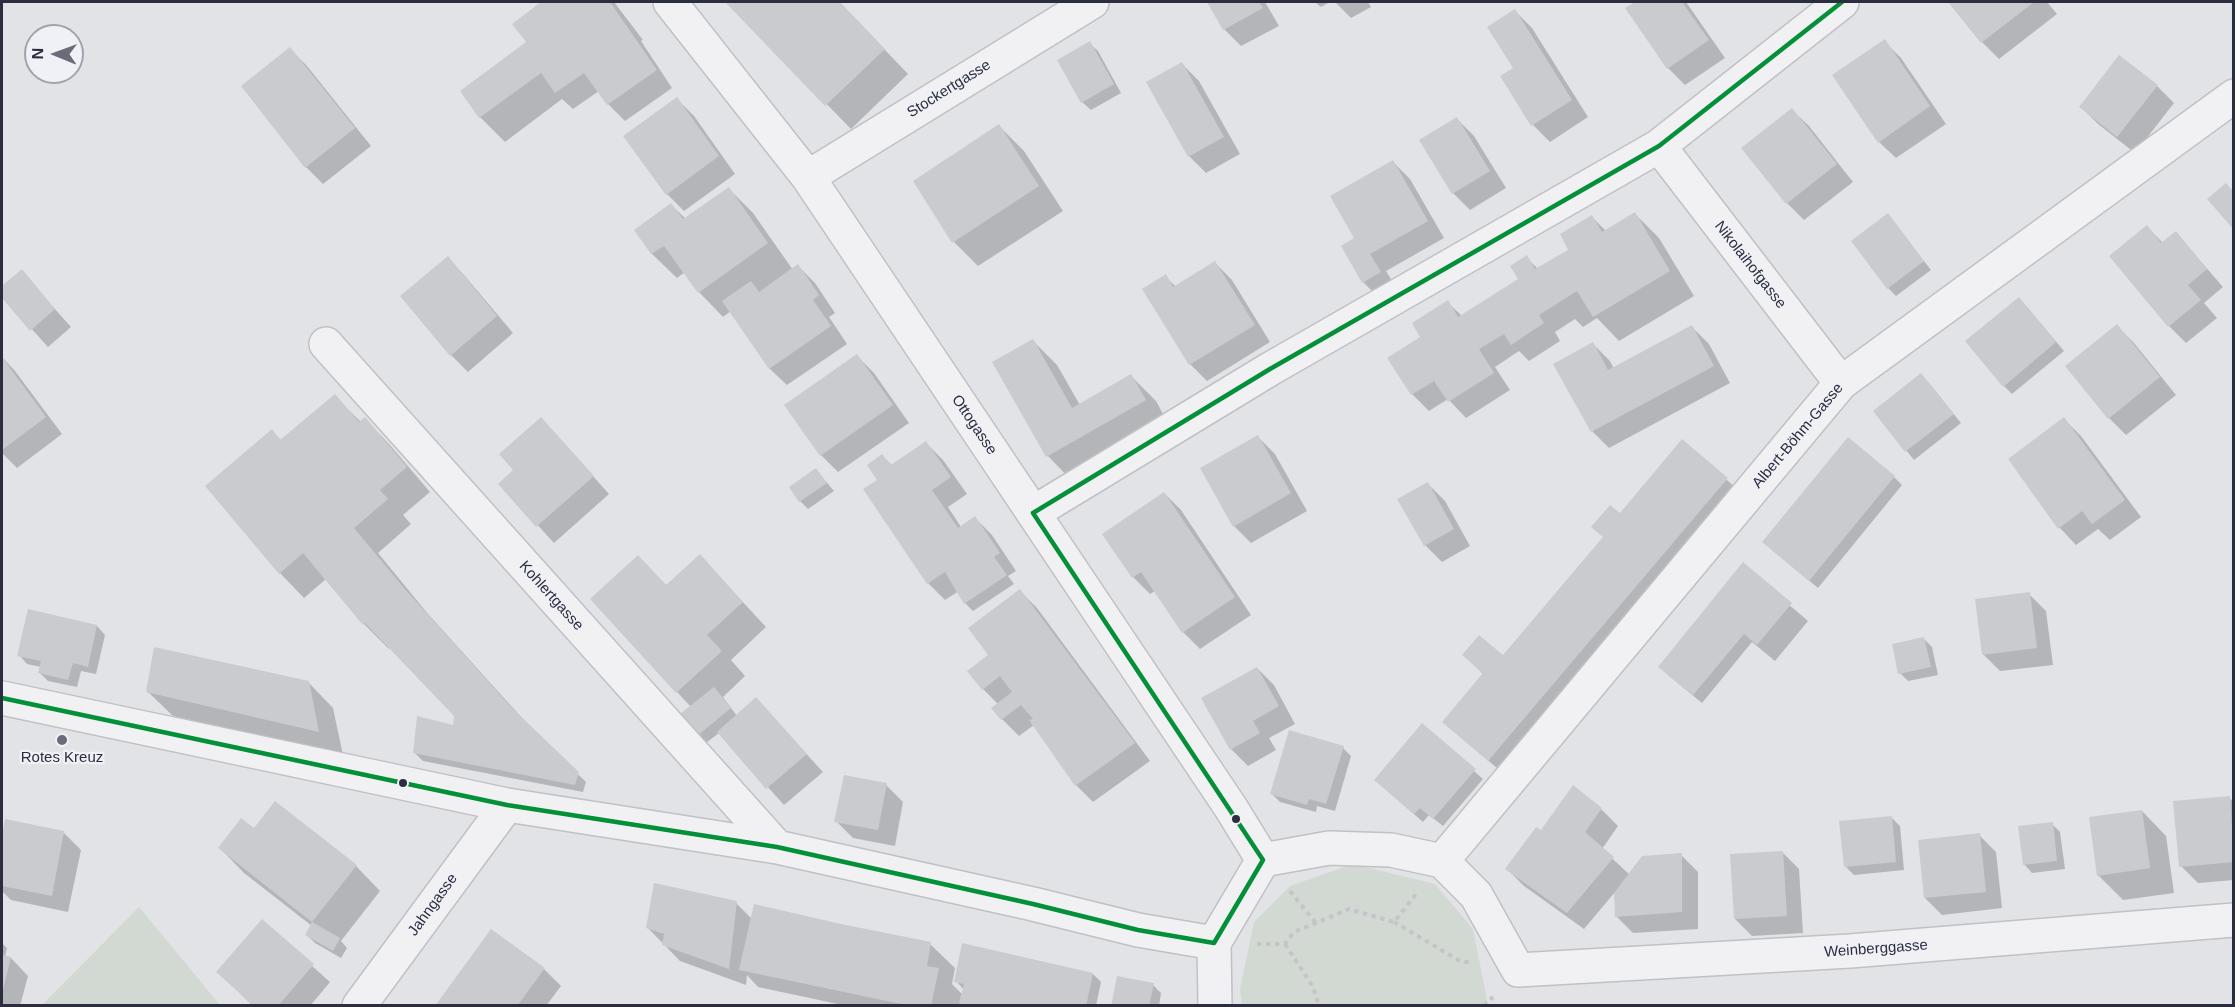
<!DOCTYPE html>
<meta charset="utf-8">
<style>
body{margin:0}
#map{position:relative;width:2235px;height:1007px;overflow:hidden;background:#e2e3e6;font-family:Helvetica,sans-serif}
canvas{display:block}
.frame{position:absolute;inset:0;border:3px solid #2a2e3e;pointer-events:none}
.north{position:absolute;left:24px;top:24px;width:60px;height:60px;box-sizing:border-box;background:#f0f1f6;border:2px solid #a1a3ac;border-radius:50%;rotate:271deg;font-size:16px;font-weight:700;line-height:24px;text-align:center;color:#2a2e3e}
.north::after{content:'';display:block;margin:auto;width:21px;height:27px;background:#6a6d79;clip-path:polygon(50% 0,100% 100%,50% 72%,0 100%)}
</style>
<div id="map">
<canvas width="2235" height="1007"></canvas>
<div class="frame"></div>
<div class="north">N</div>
</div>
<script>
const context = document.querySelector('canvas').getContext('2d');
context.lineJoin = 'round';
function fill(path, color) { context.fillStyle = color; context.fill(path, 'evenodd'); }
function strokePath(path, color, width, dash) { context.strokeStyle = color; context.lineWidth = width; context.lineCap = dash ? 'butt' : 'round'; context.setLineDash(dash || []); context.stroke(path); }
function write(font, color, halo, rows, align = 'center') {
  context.font = font + ' Helvetica,sans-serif'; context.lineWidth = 4.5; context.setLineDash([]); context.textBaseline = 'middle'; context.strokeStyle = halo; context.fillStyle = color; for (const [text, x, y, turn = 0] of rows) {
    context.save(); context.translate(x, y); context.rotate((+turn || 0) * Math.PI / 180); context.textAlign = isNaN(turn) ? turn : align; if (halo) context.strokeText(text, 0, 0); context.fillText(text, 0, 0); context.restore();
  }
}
const green = new Path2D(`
 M1353 864 1435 884 1473 929 1488 1005H1242L1240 989 1254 922 1290 886Z
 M139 907 220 1005H42Z`);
const shadow = new Path2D(`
 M544 2H614L643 40 641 41 672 88 625 121 608 104 599 91 573 109 562 99 505 142 480 117 462 91 528 42 514 24Z
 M727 2H839L908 74 851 129Z
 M1209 2H1265L1279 26 1241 46 1224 29Z
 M1315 2H1330L1321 7Z
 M1335 2H1368L1371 7 1351 18Z
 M1638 2H1686L1725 58 1685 85 1668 68 1627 9Z
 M1950 2H2047L2057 14 1999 59 1982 42Z
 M1515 11 1532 28 1588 117 1550 142 1533 125 1502 77 1515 68Z
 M1884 41 1901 58 1946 124 1896 158 1879 142Z
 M1089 43 1098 51 1121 93 1091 110 1082 102Z
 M290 49 307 66 371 146 323 184 306 167Z
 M1182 64 1199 81 1240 154 1206 173 1189 156Z
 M2157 86 2174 103 2135 153 2098 124 2081 107Z
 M677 99 694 116 735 174 684 211 667 194Z
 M1792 110 1809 126 1853 182 1804 220 1787 203 1744 148Z
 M1457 119 1474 136 1506 188 1470 210 1453 193 1421 141Z
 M999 126 1024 151 1063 211 978 266 954 242Z
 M1393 162 1410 179 1444 238 1386 271 1397 289 1380 299 1363 282 1356 239Z
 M729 189 753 213 793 270 798 266 815 283 835 313 829 317 847 344 787 385 770 369 731 311 723 317 699 292 685 272 677 278 652 254 636 230 671 205 686 219Z
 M1635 214 1659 238 1694 296 1619 341 1597 318 1583 327 1575 319 1555 332 1560 341 1529 361 1519 351 1495 367 1510 390 1466 418 1448 399 1429 411 1412 394 1422 337 1447 302 1462 316 1520 279 1526 257 1538 269 1570 250 1592 217 1606 231Z
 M1888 215 1931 270 1896 296 1888 288Z
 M2147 227 2163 243 2176 233 2223 287 2204 303 2217 318 2186 343 2169 326 2112 257Z
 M448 258 464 275 513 333 468 372 451 355Z
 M1215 263 1232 280 1270 342 1207 381 1190 364 1165 276 1176 287Z
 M21 271 71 327 48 347 2 296V288Z
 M2027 307 2064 351 2012 394 2004 386Z
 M2117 326 2134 343 2176 395 2126 435 2109 418Z
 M1692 327 1709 344 1730 383 1609 448 1592 431 1593 344 1610 361 1614 369Z
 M1033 341 1057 365 1080 405 1131 376 1156 401 1169 425 1072 481 1048 456 994 363Z
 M857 356 874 373 909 423 838 472 821 455Z
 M2 357 15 371 62 434 17 468 2 453Z
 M1929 383 1961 423 1914 460 1875 412Z
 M334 396 361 422 365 419 389 444 430 492 403 515 411 524 378 553 428 614 532 729 586 782 583 792 423 761 414 752 458 727 455 715 390 647 389 649 364 624 326 579 304 598 280 573 272 431 282 441Z
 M2064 419 2081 436 2141 517 2110 540 2098 529 2076 545 2060 528 2010 460Z
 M557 436 609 494 554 543 500 484Z
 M1258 437 1275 454 1307 511 1251 543 1234 526Z
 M1682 441 1736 488 1498 769 1453 730 1484 675 1464 655 1503 657 1604 538 1621 515Z
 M926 443 943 460 967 494 948 507 961 527 975 518 992 535 1016 571 1008 576 1014 584 973 611 965 603 959 591 945 600 928 583 865 489 879 480 882 456 893 466Z
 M816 470 834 491 808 509 800 501Z
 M1894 477 1902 485 1818 588 1772 550Z
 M1428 484 1445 501 1470 546 1442 562 1425 545Z
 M1164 493 1181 510 1251 615 1200 649 1183 632 1155 591 1150 594 1133 577Z
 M700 556 766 627 731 660 745 676 723 697 737 716 756 699 823 772 784 805 719 733 706 743 698 735 691 707 677 692 638 557 667 586Z
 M1743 565 1808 621 1775 661 1752 642 1702 703 1668 675Z
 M1020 591 1037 608 1150 761 1093 802 1076 785 1034 725 1019 736 1002 719 999 705 983 689 990 655Z
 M2029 594 2046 611 2053 665 2000 671 1983 654Z
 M97 626 105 635 96 674 81 671 77 687 48 681 40 673 41 667 27 664 19 655Z
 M1924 639 1932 647 1938 675 1908 681 1900 673Z
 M1257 668 1274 685 1295 724 1269 738 1276 750 1248 766 1231 749Z
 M309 683 333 708 343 755 173 716 148 692Z
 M1422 725 1483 779 1443 826 1429 815 1423 822 1384 788Z
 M1343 748 1351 756 1335 811 1317 806 1316 812 1280 802 1271 793Z
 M886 785 903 802 895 846 853 838 836 821Z
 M1574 787 1601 809 1618 826 1602 849 1630 875 1681 855 1698 872V929L1633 933 1616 916 1615 892 1584 929 1524 886 1507 869 1541 832Z
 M2229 798 2234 802V880L2198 883 2181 866Z
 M2142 811 2166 836 2174 893 2123 900 2098 875Z
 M1891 817 1900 826 1904 870 1854 875 1846 867Z
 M6 821 64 833 81 850 68 912 11 900 2 891V843Z
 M2052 824 2060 832 2065 869 2032 873 2024 864Z
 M254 830 356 866 380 891 341 941 347 948 341 958 315 943 307 935 312 926 244 873 220 848Z
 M1979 835 1996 852 2002 908 1942 915 1925 898Z
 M1782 852 1799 869 1803 933 1752 936 1735 919Z
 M736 903 752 919 930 944 955 968 952 984 963 995 964 990 956 981 1093 974 1101 982 1096 1006H964L961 1002 960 1006H847L758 987 747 975 746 985 680 961 647 927Z
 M262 921 330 982 310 1006H253L218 972Z
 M2 943 7 948 5 957 11 958 28 976 20 1006H2Z
 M544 969 561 986 546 1006H437Z
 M1153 985 1161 993 1159 1006H1112Z`);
const building = new Path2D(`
 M541 2H610L657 70 607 105 584 73 555 93 541 73 479 118 460 91 526 42 512 24Z
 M725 2H840L885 49 825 106Z
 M1207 2H1259L1263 8 1223 30Z
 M1635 2H1682L1709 40 1667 69 1625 8Z
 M1948 2H2034L1981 43Z
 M1515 9 1572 100 1531 126 1500 76 1513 68 1487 27Z
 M1885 39 1930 106 1878 143 1832 75Z
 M1090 41 1114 84 1081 103 1057 60Z
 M290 47 355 128 305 168 241 86Z
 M2119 55 2158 85 2117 137 2079 107Z
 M1182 62 1224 137 1188 157 1146 82Z
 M677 97 719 156 666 195 623 136Z
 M1792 108 1837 164 1786 204 1741 148Z
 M1457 117 1490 171 1452 194 1419 140Z
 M999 124 1039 186 952 243 913 181Z
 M1393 160 1428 221 1370 254 1381 272 1362 283 1341 246 1354 238 1330 196Z
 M2226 183 2231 189 2234 187V230L2207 199Z
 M729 187 768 243 698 293 664 246 651 254 634 230 671 203 683 219Z
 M1635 212 1670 271 1593 317 1577 291 1539 315 1544 323 1511 345 1504 334 1479 349 1494 373 1448 402 1434 381 1411 395 1387 358 1420 337 1412 323 1448 300 1458 317 1518 279 1510 266 1527 255 1535 269 1568 250 1560 234 1592 215 1602 232Z
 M1888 213 1924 261 1887 289 1851 241Z
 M2147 225 2161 243 2176 231 2207 269 2188 285 2201 300 2168 327 2109 256Z
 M448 256 497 316 450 356 400 296Z
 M1215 261 1255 325 1189 365 1142 289 1166 274 1173 287Z
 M798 264 819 295 813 300 831 326 769 369 722 301 751 281 759 292Z
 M22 269 55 309 30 331 2 298V286Z
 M2019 297 2056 342 2003 387 1965 341Z
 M2117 324 2160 377 2108 419 2065 366Z
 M1692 325 1714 366 1591 432 1553 364 1593 342 1608 370Z
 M1033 339 1072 408 1131 374 1146 400 1046 457 992 362Z
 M857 354 893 405 820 456 784 405Z
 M2 357 46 417 2 450Z
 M1921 373 1954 414 1905 452 1873 411Z
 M335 394 359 422 365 417 407 467 380 490 388 499 354 528 404 588 513 709 579 772 575 785 413 753 417 716 453 725 454 716 365 623 363 625 303 553 279 574 205 486 272 429 280 440Z
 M541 417 594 476 536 527 498 484 513 470 499 454Z
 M2064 417 2125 500 2092 524 2082 511 2058 529 2008 459Z
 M1258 435 1291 493 1233 527 1200 468Z
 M1848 437 1895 476 1809 581 1762 542Z
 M1682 439 1728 478 1488 761 1442 722 1483 673 1462 655 1479 635 1503 655 1603 537 1591 527 1610 505 1620 513Z
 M926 441 951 477 932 490 958 528 975 516 1000 553 994 557 1007 575 964 604 945 572 927 584 863 489 877 480 867 465 882 454 891 465Z
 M816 468 827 483 799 502 789 487Z
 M1428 482 1454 529 1424 546 1397 499Z
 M1164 492 1235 597 1182 633 1141 572 1132 578 1102 534Z
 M700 554 743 602 707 635 722 651 676 693 590 599 638 555 666 585Z
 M1743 562 1792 603 1757 645 1744 634 1693 695 1658 667Z
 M1020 589 1135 743 1075 786 1029 720 1033 719 1021 705 1001 720 991 708 1012 692 1000 676 982 690 967 671 988 655 968 628Z
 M2030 592 2037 648 1982 655 1975 599Z
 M28 609 97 625 88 667 73 663 68 680 38 673 41 661 17 656Z
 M1924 637 1931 667 1898 674 1892 644Z
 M154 647 309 681 319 732 146 692Z
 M1257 667 1279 706 1253 721 1260 733 1230 750 1201 698Z
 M714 687 731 708 697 736 680 714Z
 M756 697 807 754 766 789 717 732Z
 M1422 723 1476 769 1433 819 1420 808 1414 814 1374 780Z
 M1289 730 1344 746 1326 804 1309 799 1307 805 1270 794Z
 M844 775 887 783 878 830 834 822Z
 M1573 785 1602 808 1585 832 1614 857 1567 913 1505 869 1536 827 1541 830Z
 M2230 796 2234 862 2179 867 2173 801Z
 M275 801 357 865 312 922 218 848 241 818 254 828Z
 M2142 810 2150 868 2097 876 2089 817Z
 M1892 816 1896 862 1844 867 1839 821Z
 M5 819 64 831 52 896 2 886V835Z
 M2053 822 2057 861 2023 865 2018 826Z
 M1980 833 1986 892 1924 898 1918 840Z
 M1783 851 1787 916 1734 919 1730 854Z
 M1682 853V912L1615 917 1614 893 1642 856Z
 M654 883 737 901 729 969 662 945 664 934 646 928Z
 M754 904 841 924 931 942 927 966 939 968 931 1006H911L739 970Z
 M262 919 314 964 278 1006H254L216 972Z
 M312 922 340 938 333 951 305 935Z
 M491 929 545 968 517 1006H435Z
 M962 943 1093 973 1086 1006H969L959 1003 964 984 954 982Z
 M2 955 11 957 2 994Z
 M1117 976 1154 983 1149 1006H1111Z`);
const path = new Path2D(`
 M1290 891 1316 923
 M1394 922 1460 961 1473 963
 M1257 944H1285L1294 932 1349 909 1394 922 1417 893
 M1285 944 1313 987 1319 1006
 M1484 1006 1493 997`);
const minor = new Path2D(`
 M670 2 808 177 1231 808 1263 860
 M1659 146 1841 383
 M808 177 1092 2
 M326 344 777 847
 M1033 513 1270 369 1659 146 1842 2
 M2 698 507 805 777 847 1033 904 1138 930 1214 943
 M1442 861 1841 383 2234 96
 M359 1006 507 805
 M1215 1006 1214 943 1263 860 1329 848 1391 850 1442 861 1476 895 1518 970 1850 951 2234 920`);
const bus1 = new Path2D(`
 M2 698 507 805 777 847 1033 904 1138 930 1214 943 1263 860 1033 513 1270 369 1659 146 1842 2`);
const markers = [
 [62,740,6,"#6a6d79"],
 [403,783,5,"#2a2e3e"],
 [1236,819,5,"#2a2e3e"]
];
const streetNames = [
 ["Stockertgasse",949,89,-32],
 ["Nikolaihofgasse",1750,265,52],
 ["Ottogasse",974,425,56],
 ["Albert-Böhm-Gasse",1798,436,-50],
 ["Kohlertgasse",551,596,48],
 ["Jahngasse",433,905,-54],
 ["Weinberggasse",1876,949,-4]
];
const poiNames = [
 ["Rotes Kreuz",62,758]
];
fill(green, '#d2d9d2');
fill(shadow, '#0003');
fill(building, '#cacbce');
strokePath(minor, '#c0c1c4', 36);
strokePath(path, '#c4c4c9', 4, [4.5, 4.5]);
strokePath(minor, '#f1f1f4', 33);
strokePath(bus1, '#039038', 4.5);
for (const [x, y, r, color] of markers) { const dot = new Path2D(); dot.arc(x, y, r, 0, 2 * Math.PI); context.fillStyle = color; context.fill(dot); strokePath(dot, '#f0f1f6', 2); }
write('15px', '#2a2e3e', '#f0f1f6', streetNames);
write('15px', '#2a2e3e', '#f0f1f6', poiNames);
</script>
